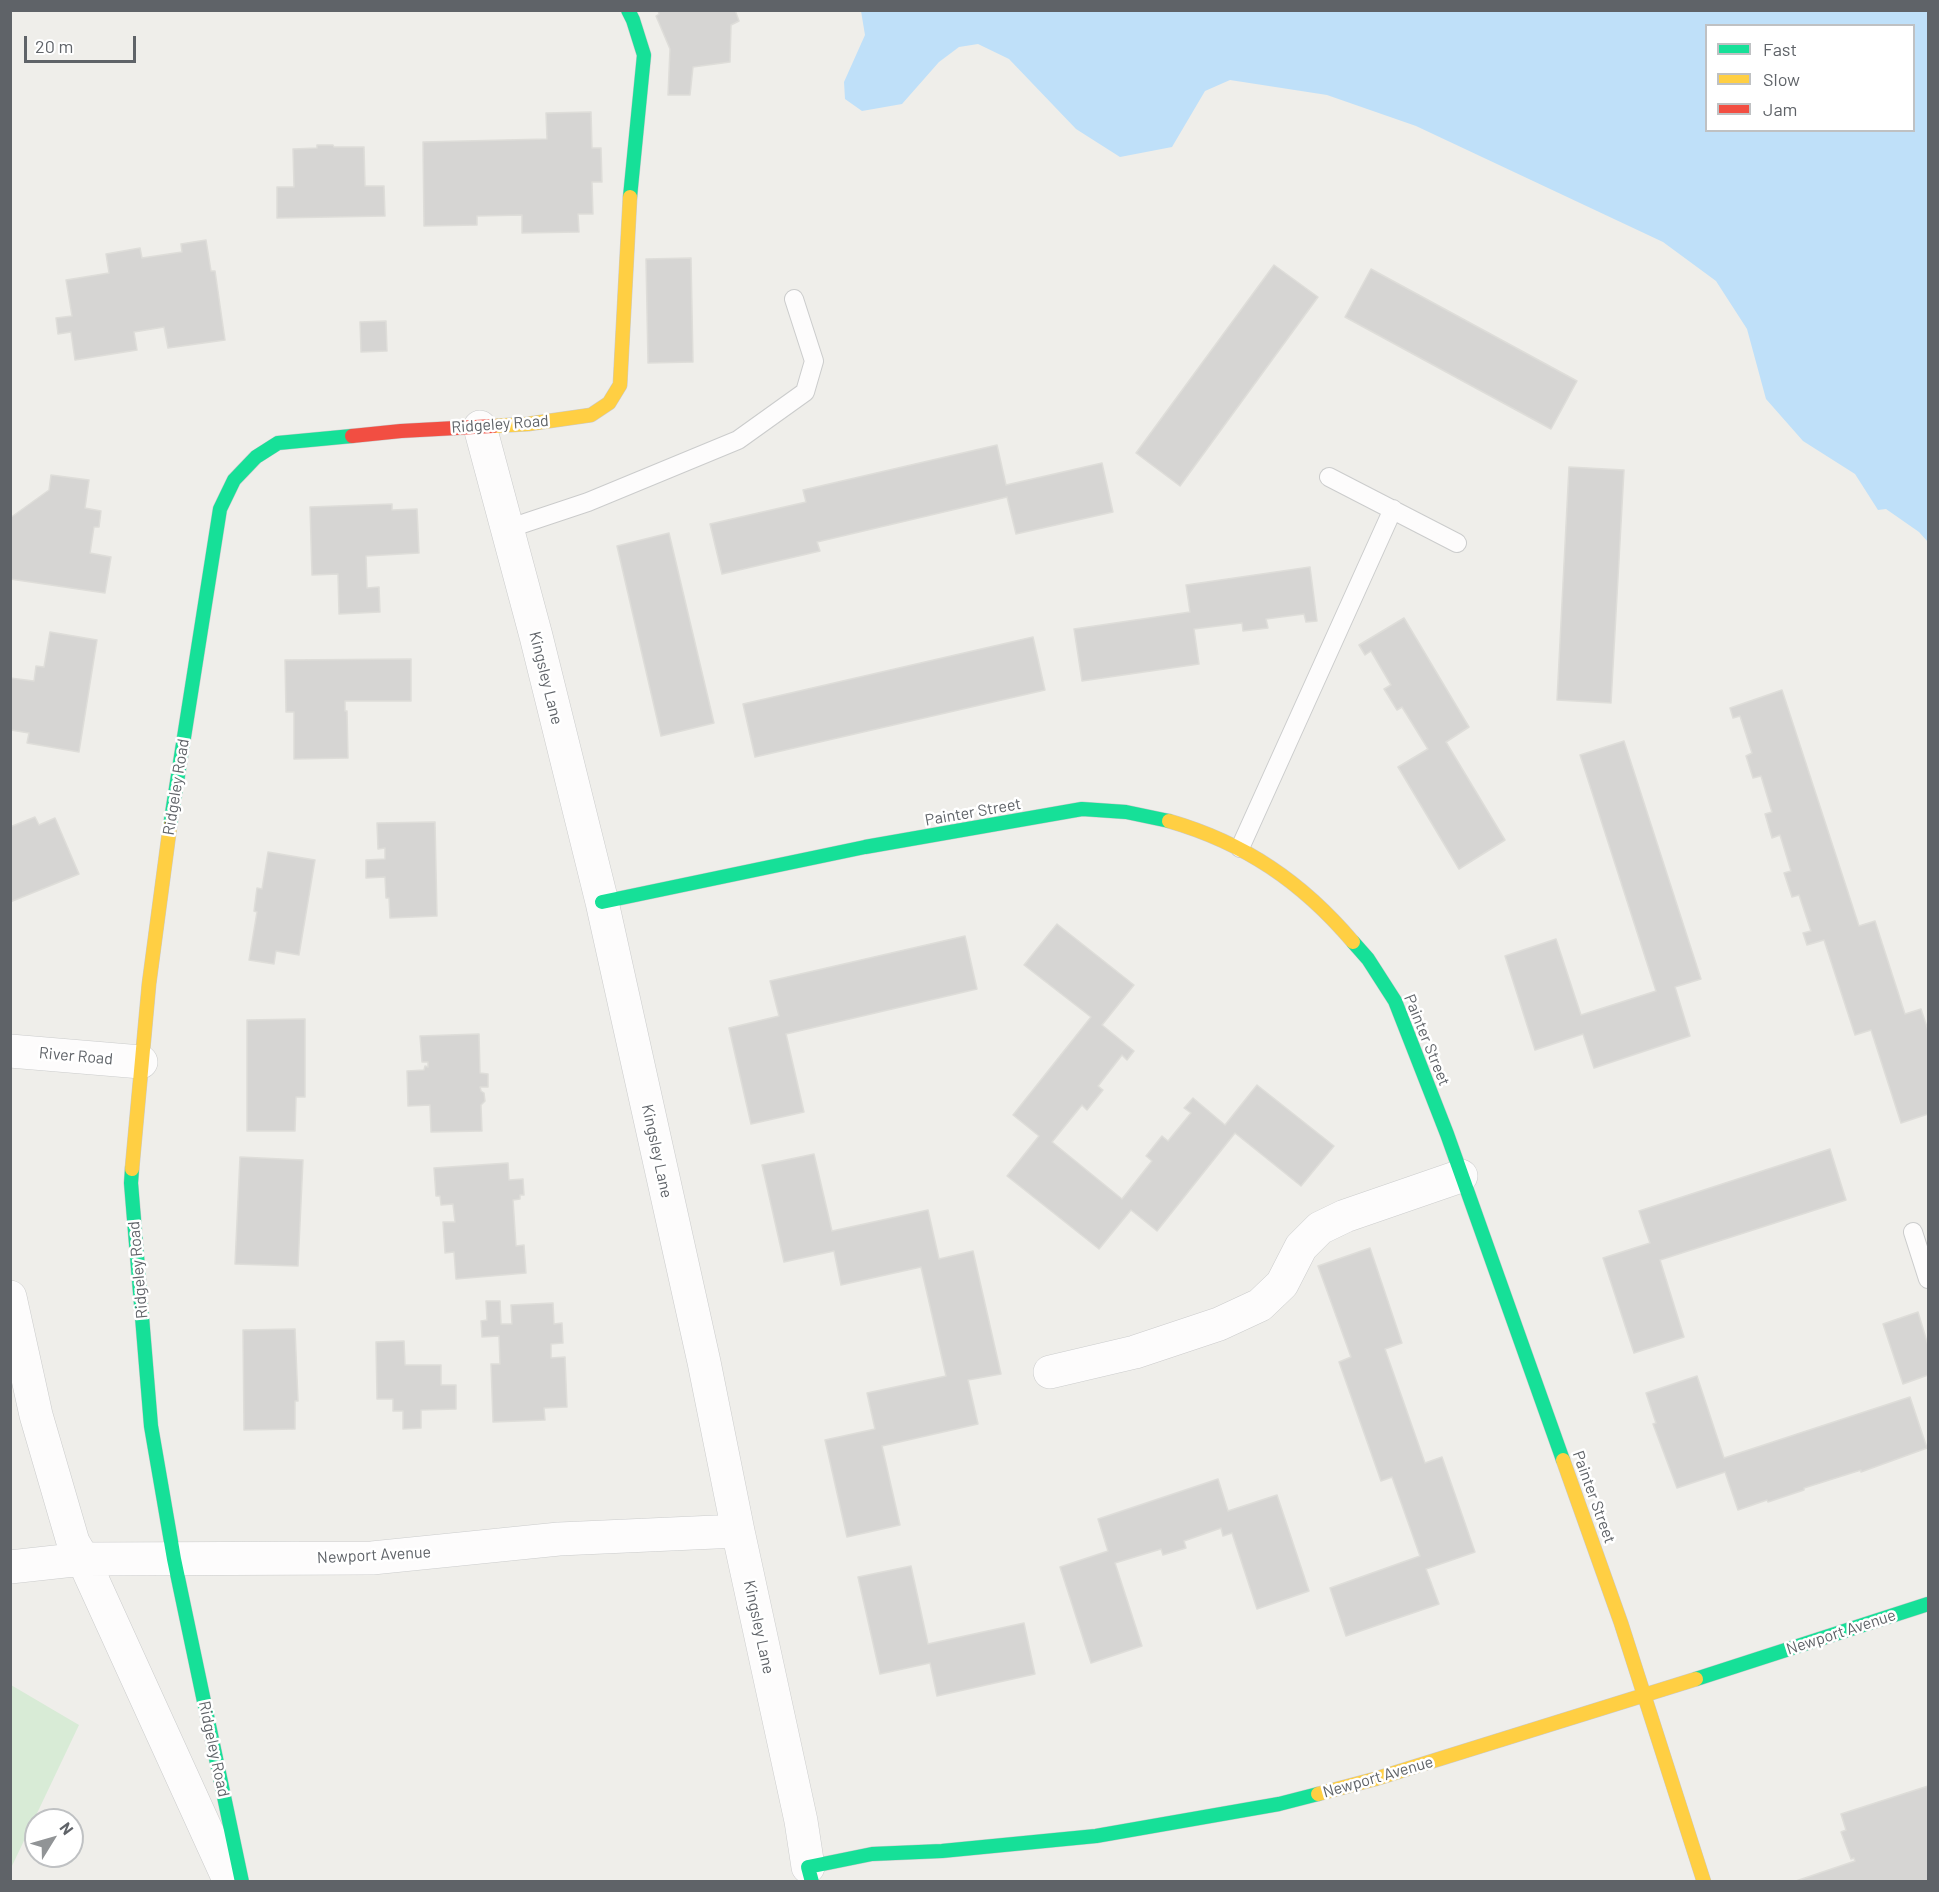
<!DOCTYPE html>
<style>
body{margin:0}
#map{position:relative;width:1939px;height:1892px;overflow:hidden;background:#efeeea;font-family:Barlow,sans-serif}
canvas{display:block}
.frame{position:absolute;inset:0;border:12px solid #5f6368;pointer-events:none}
.legend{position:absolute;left:1705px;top:24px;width:210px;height:108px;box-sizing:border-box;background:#fff;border:2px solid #bfc1c3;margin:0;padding:8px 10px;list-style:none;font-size:18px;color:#5f6368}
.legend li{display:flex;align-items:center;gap:12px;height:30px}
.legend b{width:30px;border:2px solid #bfc1c3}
.north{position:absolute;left:24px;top:1808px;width:60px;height:60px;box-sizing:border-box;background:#fff;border:2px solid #bfc1c3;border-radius:50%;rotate:53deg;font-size:16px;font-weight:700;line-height:24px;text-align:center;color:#5f6368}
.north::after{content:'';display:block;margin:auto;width:21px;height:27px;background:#919496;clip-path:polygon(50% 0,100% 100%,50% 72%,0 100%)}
.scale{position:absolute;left:24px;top:36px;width:112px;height:27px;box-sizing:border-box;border:3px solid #5f6368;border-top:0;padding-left:8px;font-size:18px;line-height:21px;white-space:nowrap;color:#5f6368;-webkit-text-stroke:4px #fff;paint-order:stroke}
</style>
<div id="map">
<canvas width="1939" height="1892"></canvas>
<div class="frame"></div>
<ul class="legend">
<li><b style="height:8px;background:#16e098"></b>Fast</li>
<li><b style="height:8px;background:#ffcf43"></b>Slow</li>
<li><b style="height:8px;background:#f24e42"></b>Jam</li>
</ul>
<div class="north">N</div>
<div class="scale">20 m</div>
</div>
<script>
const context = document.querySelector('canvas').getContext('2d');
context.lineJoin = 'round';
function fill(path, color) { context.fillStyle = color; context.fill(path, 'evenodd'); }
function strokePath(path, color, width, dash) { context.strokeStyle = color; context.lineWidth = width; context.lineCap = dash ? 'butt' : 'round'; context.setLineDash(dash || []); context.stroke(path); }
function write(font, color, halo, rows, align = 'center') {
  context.font = font + ' Barlow,sans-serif'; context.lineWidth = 5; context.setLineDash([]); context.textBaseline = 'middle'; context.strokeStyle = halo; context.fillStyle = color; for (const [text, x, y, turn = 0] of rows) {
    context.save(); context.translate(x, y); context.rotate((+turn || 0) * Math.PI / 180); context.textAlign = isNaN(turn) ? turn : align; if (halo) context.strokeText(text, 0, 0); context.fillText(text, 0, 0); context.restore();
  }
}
const green = new Path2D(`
 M11 1685 79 1725 11 1868Z`);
const water = new Path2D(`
 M861 11H1928V542L1919 532 1886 509 1878 510 1855 474 1803 441 1766 399 1747 329 1716 281 1663 242 1416 126 1327 95 1230 80 1205 91 1172 147 1120 157 1076 129 1009 59 978 44 959 47 939 62 902 104 862 111 845 99 844 82 865 35ZM1706 26H1914V130H1706Z`);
const building = new Path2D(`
 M658 10H735L739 21 731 25 730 62 693 67 690 95H668L670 49 656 16 659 14Z
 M591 112 592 148H601L602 182H592L593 214H578L579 232 522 233V215L477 216V225L424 226 423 142 547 139 546 113Z
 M317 145H333L334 147H364L365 186H384L385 216 277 218V187H294L293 149 317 148Z
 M206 240 211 271H215L225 340 168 348 164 327 134 332 137 350 75 360 71 332 58 334 56 318 72 316 66 280 109 273 106 254 140 248 142 258 182 252 181 244Z
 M691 258 693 362 648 363 646 259Z
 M1274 265 1318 297 1180 486 1136 453Z
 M1371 269 1577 381 1551 429 1345 317Z
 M386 321 387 351 361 352 360 322Z
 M997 445 1006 485 1102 463 1113 512 1016 534 1007 497 817 542 820 551 722 574 710 524 806 502 803 490Z
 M1569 467 1624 470 1611 703 1557 700Z
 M51 475 89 480 85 508 101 511 99 527H94L90 553 111 557 105 593 10 579V518L49 490Z
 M392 504V510L417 509 419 553 366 556 367 588 379 587 380 612 339 614 338 574 312 575 310 507Z
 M669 533 714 723 661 736 617 546Z
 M1310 567 1317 621 1306 622 1304 614 1266 619 1268 628 1243 631 1242 623 1194 629 1199 664 1082 681 1074 629 1190 612 1186 585Z
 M1404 618 1469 727 1446 742 1505 840 1459 869 1398 767 1428 749 1402 707 1397 710 1384 689 1391 685 1371 651 1365 655 1359 645Z
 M50 632 97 640 79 752 27 743 29 733 11 730 10 735V678L34 681 36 666 44 667Z
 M1033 637 1045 690 755 757 743 704Z
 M411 659V701H345V711H347L348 758 294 759V712H286L285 660Z
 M1782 690 1859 926 1875 921 1905 1014 1921 1009 1928 1030V1114L1901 1123 1871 1030 1855 1035 1824 940 1807 945 1803 933 1811 931 1799 895 1792 897 1784 873 1791 871 1780 835 1772 838 1765 814 1772 812 1761 776 1753 778 1746 756 1752 753 1740 716 1733 718 1730 708Z
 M1624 741 1701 979 1675 987 1690 1036 1594 1068 1583 1034 1535 1050 1505 956 1556 939 1581 1015 1656 991 1580 755Z
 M35 817 39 825 55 818 79 874 10 902V827Z
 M435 822 437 916 390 918 389 898H386L385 877 366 878V860L385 859V848L378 849 377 823Z
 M268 852 315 860 299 955 276 951 274 964 249 960 257 912 254 911 257 888 262 889Z
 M1057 924 1134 985 1102 1025 1134 1051 1127 1060 1122 1055 1098 1086 1103 1090 1087 1110 1082 1105 1052 1142 1122 1199 1152 1161 1146 1156 1162 1136 1168 1141 1191 1113 1184 1108 1193 1098 1225 1125 1257 1085 1334 1146 1301 1186 1235 1133 1157 1231 1131 1210 1099 1249 1007 1176 1039 1136 1013 1115 1091 1017 1024 965Z
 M965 936 977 989 786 1034 804 1112 751 1124 729 1028 779 1016 770 981Z
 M305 1019V1097H296L295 1131H247V1020Z
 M479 1034 480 1073 488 1074V1087H480L481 1091 484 1093 485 1101 481 1105 482 1131 431 1132 430 1105 408 1106 407 1071 424 1070 425 1066 428 1067V1062H422L420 1036Z
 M1830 1149 1846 1200 1660 1260 1684 1337 1634 1353 1603 1258 1650 1243 1639 1211Z
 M814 1154 832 1231 928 1210 939 1259 973 1251 1001 1374 968 1380 978 1424 882 1446 900 1525 847 1537 825 1440 875 1429 867 1393 946 1376 921 1267 841 1285 834 1251 784 1262 762 1165Z
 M240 1157 303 1160 298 1266 235 1264Z
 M508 1163 509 1180 523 1179 524 1195H520V1199L513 1200 516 1246 524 1245 526 1273 456 1279 454 1252 445 1253 443 1222H455L453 1204 441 1205 440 1196H436L434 1168Z
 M1370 1248 1402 1343 1385 1349 1425 1463 1442 1457 1475 1552 1426 1569 1439 1604 1346 1636 1330 1588 1420 1556 1392 1477 1381 1481 1339 1362 1351 1357 1318 1266Z
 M486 1301H500L501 1324H512L511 1305 553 1303 554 1324 562 1323 563 1343 551 1344V1358L565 1357 567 1407 544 1408 545 1420 493 1422 491 1364H500L499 1336 482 1337 481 1321 487 1320Z
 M1918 1312 1928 1345V1375L1903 1384 1883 1324Z
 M295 1329 298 1401H295V1429L244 1430 243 1330Z
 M404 1341 405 1365H441V1385H456V1409L421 1410V1428L403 1429V1411H393V1399H377L376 1342Z
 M1697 1376 1724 1458 1910 1397 1927 1448 1861 1472V1470L1804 1488V1490L1768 1502 1767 1500 1738 1510 1725 1472 1677 1488 1653 1424 1656 1423 1646 1393Z
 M1218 1479 1228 1511 1277 1495 1309 1591 1257 1609 1232 1533 1223 1536 1221 1528 1184 1541 1186 1548 1163 1555 1161 1549 1115 1563 1142 1646 1091 1663 1060 1567 1108 1551 1098 1519Z
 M911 1566 928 1644 1024 1623 1035 1674 937 1696 930 1663 880 1674 858 1577Z
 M1928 1786V1882H1793L1855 1861 1854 1858 1851 1859 1841 1832 1846 1830 1841 1814Z`);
const lane = new Path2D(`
 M1329 477 1457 543
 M507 529 588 502 738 440 805 392 814 361 794 299
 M1240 848 1393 509
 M1913 1232 1928 1279`);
const street = new Path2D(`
 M480 427 536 636 602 902 704 1362 738 1531 801 1821 808 1867
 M10 1051 141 1062
 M10 1297 36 1415 73 1542 83 1559 230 1882
 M1050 1372 1135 1352 1219 1324 1260 1305 1282 1284 1301 1247 1320 1228 1345 1216 1461 1176
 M10 1567 83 1559 372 1558 559 1539 738 1531`);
const fast = new Path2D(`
 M628 10 633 20 644 55 630 197
 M170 826 220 509 234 480 256 457 278 443 352 436
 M602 902 865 847 1082 809 1126 812 1169 821
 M1353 942 1368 959 1395 1001 1447 1134 1563 1460
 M132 1169 131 1183 151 1426 174 1559 242 1882
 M1696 1679 1928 1604
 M812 1882 808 1867 872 1854 942 1851 1096 1836 1279 1804 1318 1794`);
const slow = new Path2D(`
 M493 426 528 424 591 415 609 403 620 385 630 197
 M1169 821C1245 843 1302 882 1353 942
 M132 1169 149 984 170 826
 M1563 1460 1621 1623 1704 1882
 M1318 1794 1375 1779 1696 1679`);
const jam = new Path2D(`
 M352 436 401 431 493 426`);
const streetNames = [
 ["Ridgeley Road",500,424,-4],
 ["Kingsley Lane",546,678,76],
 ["Ridgeley Road",176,787,-81],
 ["Painter Street",973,812,-10],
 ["Painter Street",1427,1040,68],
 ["River Road",76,1056,5],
 ["Kingsley Lane",657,1151,78],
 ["Ridgeley Road",138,1270,-95],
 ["Painter Street",1594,1497,70],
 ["Newport Avenue",374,1555,-3],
 ["Kingsley Lane",759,1627,78],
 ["Newport Avenue",1841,1632,-18],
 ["Ridgeley Road",214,1749,78],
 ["Newport Avenue",1378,1777,-16]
];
fill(green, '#d8ebd6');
fill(water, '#bfe0f9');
fill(building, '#d6d5d3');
strokePath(building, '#deddd9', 1.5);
strokePath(lane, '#cbcccc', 20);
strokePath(street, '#cbcccc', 34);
strokePath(fast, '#cacacb', 15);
strokePath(slow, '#cacacb', 15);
strokePath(jam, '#cacacb', 15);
strokePath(lane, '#fdfcfc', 18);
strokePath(street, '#fdfcfc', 33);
strokePath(fast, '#16e098', 14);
strokePath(slow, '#ffcf43', 14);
strokePath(jam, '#f24e42', 14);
write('16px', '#5f6368', '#fff', streetNames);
</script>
